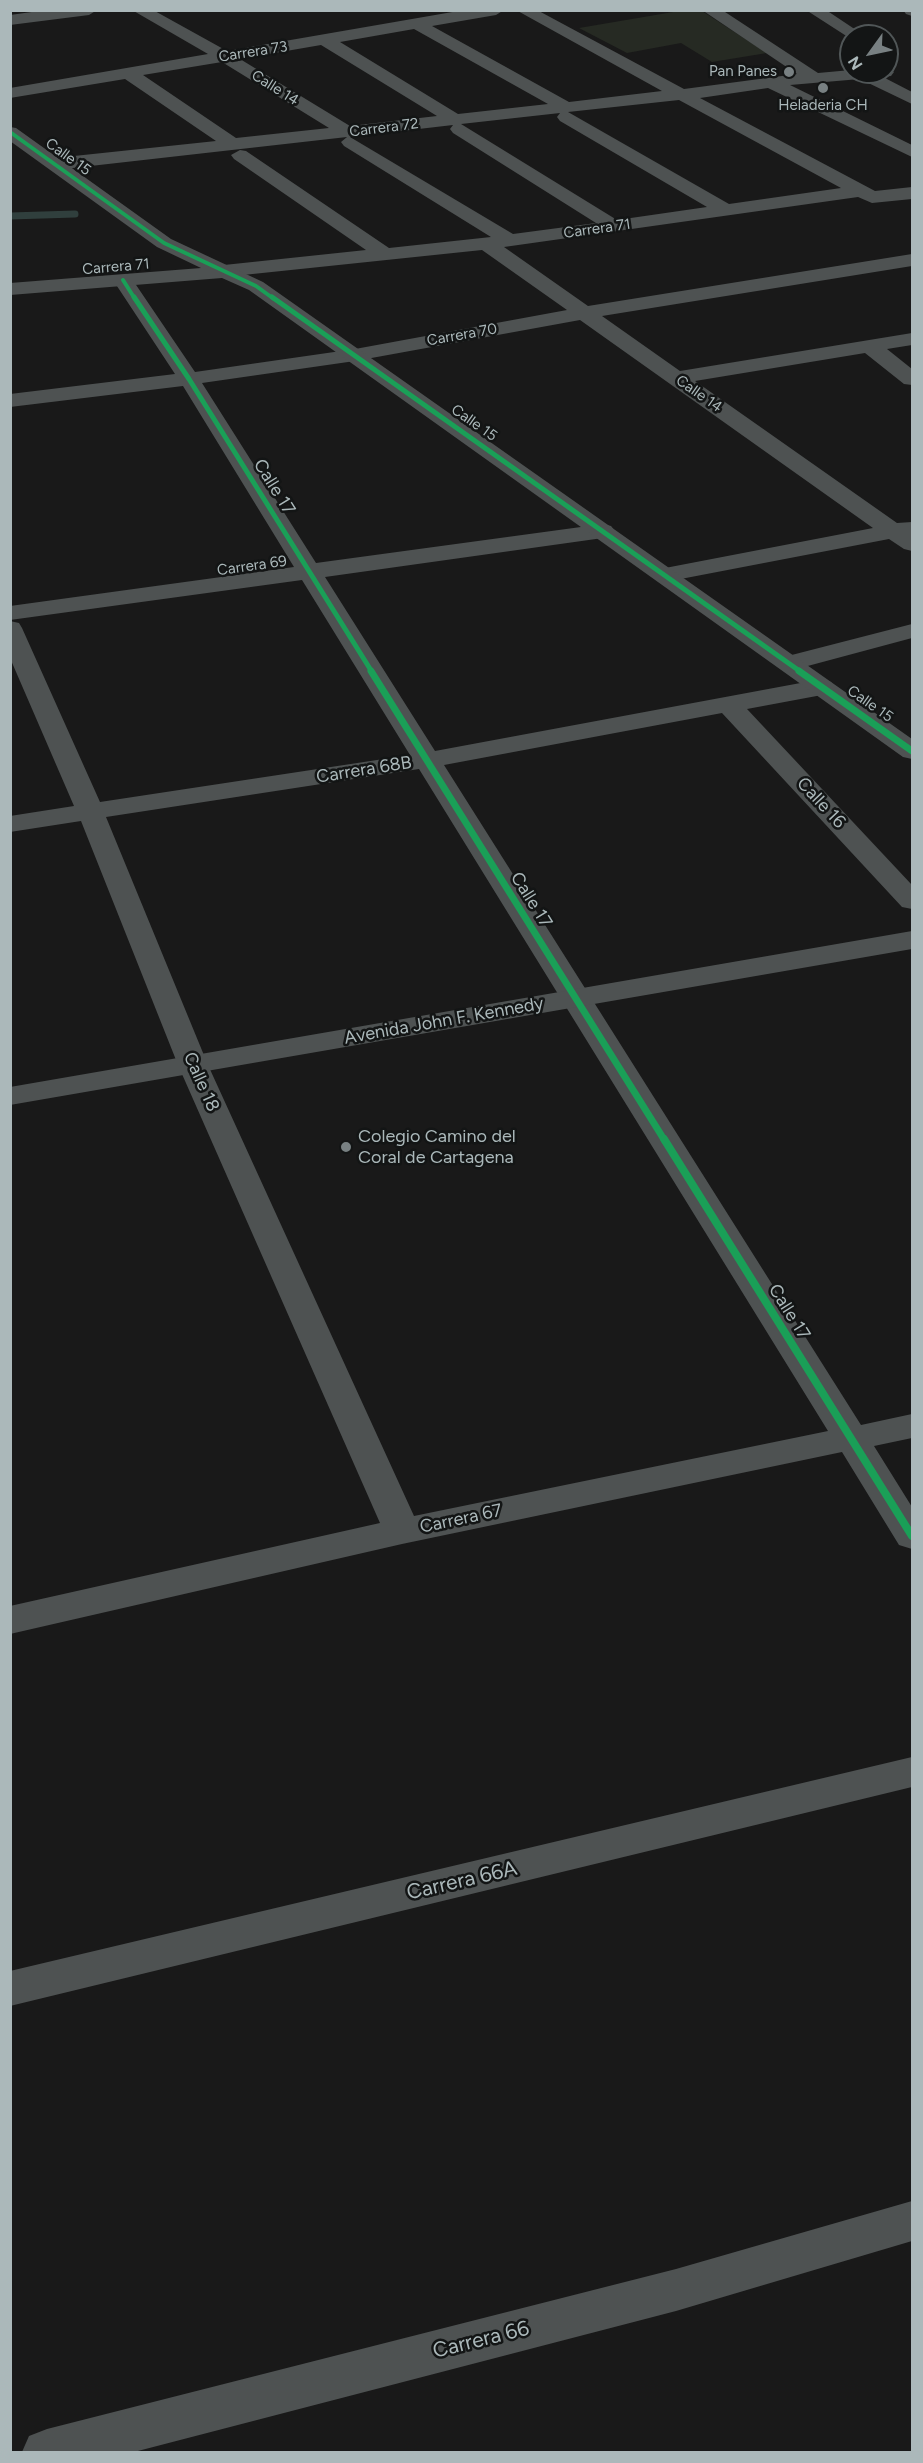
<!DOCTYPE html>
<style>
body{margin:0}
#map{position:relative;width:923px;height:2463px;overflow:hidden;background:#191919;font-family:Figtree,sans-serif}
canvas{display:block}
.frame{position:absolute;inset:0;border:12px solid #abb8ba;pointer-events:none}
.north{position:absolute;left:839px;top:24px;width:60px;height:60px;box-sizing:border-box;background:#131515;border:2px solid #505657;border-radius:50%;rotate:237deg;font-size:16px;font-weight:700;line-height:24px;text-align:center;color:#abb8ba}
.north::after{content:'';display:block;margin:auto;width:21px;height:27px;background:#788082;clip-path:polygon(50% 0,100% 100%,50% 72%,0 100%)}
</style>
<div id="map">
<canvas width="923" height="2463"></canvas>
<div class="frame"></div>
<div class="north">N</div>
</div>
<script>
const context = document.querySelector('canvas').getContext('2d');
context.lineJoin = 'round';
function fill(path, color) { context.fillStyle = color; context.fill(path, 'evenodd'); }
function strokePath(path, color, width, dash) { context.strokeStyle = color; context.lineWidth = width; context.lineCap = dash ? 'butt' : 'round'; context.setLineDash(dash || []); context.stroke(path); }
function write(font, color, halo, rows, align = 'center') {
  context.font = font + ' Figtree,sans-serif'; context.lineWidth = 5; context.setLineDash([]); context.textBaseline = 'middle'; context.strokeStyle = halo; context.fillStyle = color; for (const [text, x, y, turn = 0] of rows) {
    context.save(); context.translate(x, y); context.rotate((+turn || 0) * Math.PI / 180); context.textAlign = isNaN(turn) ? turn : align; if (halo) context.strokeText(text, 0, 0); context.fillText(text, 0, 0); context.restore();
  }
}
const green = new Path2D(`
 M679 11H702L767 53 712 62 681 43 627 53 579 28Z`);
const stream = new Path2D(`
 M10 216 75 214`);
const minor = new Path2D(`
 M46 10H97L89 15 10 25V15Z
 M132 10H153L227 51 464 10H504L496 15 432 26 569 102 662 91 516 10H537L684 89 797 74 702 10H722L818 73 851 70V72H887V67L894 72 891 76 883 77 912 92V104L860 79 790 85 912 145V157L768 88 700 98 875 191 912 187V199L872 203 858 197 504 247 588 306 912 254V266L602 316 680 371 912 333V345L887 349 912 369V385L904 384 865 353 695 381 897 523 912 522V551L904 549 889 539 665 582 657 580 653 575 657 570 665 568 873 528 580 320 355 361 202 383 316 563 603 524 611 526 615 531 611 536 603 538 325 577 435 751 822 679 831 682 835 687 831 692 822 695 747 709 912 885V909L902 907 722 713 444 765 861 1425 912 1414V1438L874 1446 912 1507V1549L899 1545 842 1452 402 1544 10 1634V1606L380 1523 178 1065 81 821 10 832V816L74 806 10 658V621L19 623 22 628 100 802 410 755 302 580 10 620V606L294 567 183 386 10 407V394L175 374 113 280 116 276H130L195 372 355 349 567 310 482 250 224 277 217 275 214 271 217 267 224 265 366 250 234 159 231 155 240 150 246 151 389 248 491 237 344 146 341 142 347 137 55 170 49 168 46 164 55 158 216 141 125 79 10 98V88L208 54ZM414 29 548 104 458 114 340 42ZM321 45 437 116 350 126 240 59ZM222 62 329 128 236 138 143 75ZM679 100 841 188 729 204 568 112ZM560 113 557 117 560 121 707 207 617 220 461 124ZM453 125 450 129 453 133 596 223 513 234 350 137ZM419 769 828 1431 414 1516 208 1065 106 817Z
 M806 10H826L865 36H851V39Z
 M903 10H912V16L906 14Z
 M912 624V638L789 671 780 668 776 663 780 658Z
 M912 1757V1787L10 2006V1971Z
 M912 2201V2241L676 2311 134 2452H22L29 2436 47 2429 676 2269Z`);
const tertiary = new Path2D(`
 M10 127 16 128 171 239 263 282 912 739V759L903 757 249 290 222 278 10 295V283L201 268 157 247 10 141Z
 M912 931V949L10 1105V1087Z`);
const cyclewayFar3 = new Path2D(`
 M10 132 164 243 256 286 274 299
 M123 280 135 299`);
const cyclewayFar2 = new Path2D(`
 M134 297 189 379 372 672
 M272 297 801 672`);
const cyclewayFar1 = new Path2D(`
 M371 671 665 1141
 M799 671 912 751`);
const cycleway = new Path2D(`
 M664 1139 912 1536`);
const markers = [
 [789,72,6,"#788082"],
 [823,88,6,"#788082"],
 [346,1147,6,"#788082"]
];
const farStreetnames = [
 ["Carrera 73",253,52,-9],
 ["Calle 14",275,88,32],
 ["Carrera 72",384,128,-7],
 ["Calle 15",68,157,36],
 ["Carrera 71",597,229,-8],
 ["Carrera 71",116,267,-5],
 ["Carrera 70",462,335,-10],
 ["Calle 14",699,394,35],
 ["Calle 15",474,423,35],
 ["Carrera 69",252,566,-8],
 ["Calle 15",870,704,35]
];
const farPoinames = [
 ["Pan Panes",777,72],
 ["Heladeria CH",823,106,"center"]
];
const streetNames = [
 ["Calle 17",274,487,58],
 ["Carrera 68B",364,770,-9],
 ["Calle 16",821,803,47],
 ["Calle 17",531,900,58],
 ["Avenida John F. Kennedy",444,1021,-10],
 ["Calle 18",201,1082,66],
 ["Calle 17",789,1312,58],
 ["Carrera 67",461,1519,-12]
];
const poiNames = [
 ["Colegio Camino del",358,1137],
 ["Coral de Cartagena",358,1158]
];
const nearStreetnames = [
 ["Carrera 66A",462,1881,-13],
 ["Carrera 66",481,2340,-14]
];
fill(green, '#262a23');
strokePath(stream, '#303f3d', 7);
fill(minor, '#4e5252');
fill(tertiary, '#4e5252');
strokePath(cyclewayFar3, '#1a9f57', 4);
strokePath(cyclewayFar2, '#1a9f57', 5);
strokePath(cyclewayFar1, '#1a9f57', 7);
strokePath(cycleway, '#1a9f57', 8);
for (const [x, y, r, color] of markers) { const dot = new Path2D(); dot.arc(x, y, r, 0, 2 * Math.PI); context.fillStyle = color; context.fill(dot); strokePath(dot, '#131515', 2); }
write('15px', '#abb8ba', '#131515', farStreetnames);
write('15px', '#abb8ba', '#131515', farPoinames, 'right');
write('18px', '#abb8ba', '#131515', streetNames);
write('18px', '#abb8ba', '#131515', poiNames, 'left');
write('21px', '#abb8ba', '#131515', nearStreetnames);
</script>
